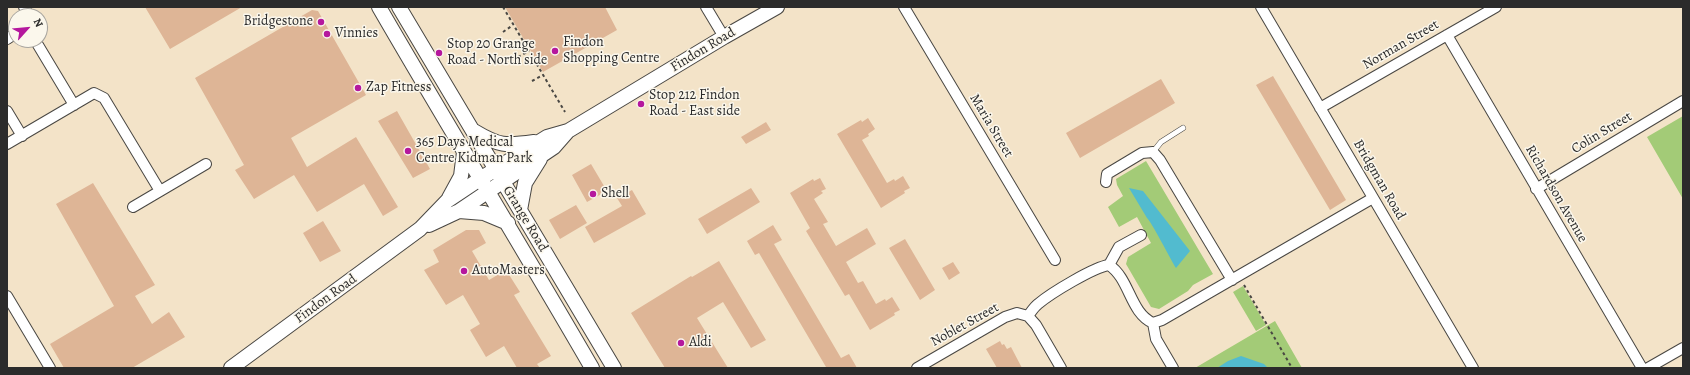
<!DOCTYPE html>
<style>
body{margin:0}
#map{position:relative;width:1690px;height:375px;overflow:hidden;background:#f3e3c8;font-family:Alegreya,serif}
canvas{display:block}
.frame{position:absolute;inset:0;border:8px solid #2b2b2b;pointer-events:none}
.north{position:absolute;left:8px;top:8px;width:40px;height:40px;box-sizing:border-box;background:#fbf7ec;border:1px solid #a8a59f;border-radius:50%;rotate:63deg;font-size:11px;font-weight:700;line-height:16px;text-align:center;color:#2b2b2b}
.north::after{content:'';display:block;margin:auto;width:14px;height:18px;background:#b5179e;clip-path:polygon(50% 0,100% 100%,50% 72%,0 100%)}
</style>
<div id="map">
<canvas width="1690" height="375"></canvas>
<div class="frame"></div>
<div class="north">N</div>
</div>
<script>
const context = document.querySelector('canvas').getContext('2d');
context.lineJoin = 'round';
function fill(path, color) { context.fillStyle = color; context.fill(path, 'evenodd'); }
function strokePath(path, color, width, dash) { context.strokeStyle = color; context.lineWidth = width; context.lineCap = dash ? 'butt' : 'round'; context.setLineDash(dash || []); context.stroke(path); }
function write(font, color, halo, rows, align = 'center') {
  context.font = font + ' Alegreya,serif'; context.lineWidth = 3; context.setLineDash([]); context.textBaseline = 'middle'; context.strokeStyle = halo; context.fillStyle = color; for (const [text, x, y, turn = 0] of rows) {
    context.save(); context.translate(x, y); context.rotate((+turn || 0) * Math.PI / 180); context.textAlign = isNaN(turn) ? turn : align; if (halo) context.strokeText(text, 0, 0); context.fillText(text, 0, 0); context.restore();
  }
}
const green = new Path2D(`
 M1683 116V199L1647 137Z
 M1146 161 1213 274 1193 285 1188 291 1159 309 1151 307 1126 264 1128 257 1151 243 1137 217 1119 227 1108 207 1123 196 1117 185 1116 179Z
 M1243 286 1266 325 1256 331 1233 292Z
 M1275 321 1302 368H1195Z`);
const water = new Path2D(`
 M1129 188 1143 191 1190 251 1176 268C1171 260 1151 221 1147 218Z
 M1241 356 1264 364 1268 368H1217L1228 361Z`);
const building = new Path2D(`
 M145 7H242L170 49Z
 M505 7H605L617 30 543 72Z
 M312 10 318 11 366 95 291 138 307 167 356 137 398 207 383 216 364 184 317 212 294 175 254 199 235 170 244 165 195 78Z
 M1273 76 1346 200 1330 210 1256 85Z
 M1161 79 1175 103 1080 158 1066 133Z
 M397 111 430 169 413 178 378 121Z
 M868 118 875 129 868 134 869 136 862 140 887 183 894 179 895 181 903 176 910 188 904 191 905 193 881 208 837 134 861 120 862 122Z
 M766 122 771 130 746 144 741 137Z
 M591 164 607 191 587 202 572 175Z
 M820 178 826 189 821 191 823 193 814 199 828 222 823 224 836 246 867 228 876 244 846 262 858 283 863 281 876 304 885 299 886 301 892 297 900 310 894 313 895 315 870 330 849 294 845 296 806 231 810 228 790 193 813 179 814 181Z
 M93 183 155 285 135 296 152 324 169 312 185 337 132 368H64L50 344 114 306 56 204Z
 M751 188 760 202 707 234 698 219Z
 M632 190 646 214 594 243 585 227 622 206 617 198Z
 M576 205 587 223 560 239 549 220Z
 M323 221 341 251 320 262 303 233Z
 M773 225 782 240 774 244 841 358 849 354 857 368H824L826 367 759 253 755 255 747 241Z
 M466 230H479L486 243 472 251 489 280 506 270 520 292 514 295 551 356 537 364 540 368H517L504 346 486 357 470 330 480 324 463 295 446 305 424 270 439 262 433 250Z
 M905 239 935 290 920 300 889 248Z
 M719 261 766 340 751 348 723 302 697 318 728 368H665L631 313 691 276 692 277Z
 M953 262 960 273 949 280 942 268Z
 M1000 341 1002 345 1004 344 1007 349 1011 347 1022 368H997L986 349Z`);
const path = new Path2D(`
 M503 7 565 112
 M503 32 513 25
 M518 57 529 51
 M532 81 543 75
 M1244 285 1292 368`);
const service = new Path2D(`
 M1153 152 1161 142 1183 128`);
const minor = new Path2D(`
 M24 7 29 16
 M706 7 724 37
 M904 7 1055 260
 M1261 7 1473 368
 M1447 35 1642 368
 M7 39 16 33
 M35 40 74 105
 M1320 108 1496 7
 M7 111 22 136
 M7 144 94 93 104 98 160 191
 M1106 182 1107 174 1142 153 1153 152 1160 160 1232 280
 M1536 189 1683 101
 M133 207 206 164
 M1109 265 1119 247 1141 235
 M7 296 50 368
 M1028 316C1031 312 1034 307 1038 304 1051 293 1094 267 1109 265 1130 279 1130 313 1153 323L1162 320 1373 198
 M1028 316 1036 325 1061 368
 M1153 323 1156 339 1173 368
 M917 368 1005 317 1017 313 1028 316
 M1648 368 1683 348`);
const secondary = new Path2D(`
 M379 7C449 128 522 247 592 368
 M399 7 614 368
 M474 131C499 146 505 146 534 142
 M449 198 461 176 464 152
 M520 210 525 183 540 159
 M459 211 484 213 508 223
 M429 225 459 211 554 147 568 131
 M231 368 420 229 447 201 480 179 547 137 568 131 724 37 777 7`);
const markers = [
 [321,22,4,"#b5179e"],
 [327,34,4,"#b5179e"],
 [555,51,4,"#b5179e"],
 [439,53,4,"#b5179e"],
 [358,88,4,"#b5179e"],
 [641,104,4,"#b5179e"],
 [408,151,4,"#b5179e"],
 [593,194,4,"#b5179e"],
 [464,271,4,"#b5179e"],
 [681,343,4,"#b5179e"]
];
const poiNames = [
 ["Bridgestone",313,22,"right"],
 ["Vinnies",335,34],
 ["Findon",563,43],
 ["Shopping Centre",563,59],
 ["Stop 20 Grange",447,45],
 ["Road - North side",447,61],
 ["Zap Fitness",366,88],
 ["Stop 212 Findon",649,96],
 ["Road - East side",649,112],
 ["365 Days Medical",416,143],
 ["Centre Kidman Park",416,159],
 ["Shell",601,194],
 ["AutoMasters",472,271],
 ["Aldi",689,343]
];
const streetNames = [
 ["Norman Street",1401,45,-30],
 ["Findon Road",703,50,-31],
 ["Maria Street",991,126,59],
 ["Colin Street",1602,133,-31],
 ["Bridgman Road",1379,180,60],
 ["Richardson Avenue",1556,194,60],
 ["Grange Road",525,219,59],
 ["Findon Road",326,299,-36],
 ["Noblet Street",965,325,-29]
];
fill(green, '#a3cb77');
fill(water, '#52bbcf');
fill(building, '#deb596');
strokePath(service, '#494743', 6);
strokePath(minor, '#494743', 12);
strokePath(secondary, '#494743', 16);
strokePath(path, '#494743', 2, [3, 3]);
strokePath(service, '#fff', 5);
strokePath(minor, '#fff', 10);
strokePath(secondary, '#fff', 14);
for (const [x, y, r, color] of markers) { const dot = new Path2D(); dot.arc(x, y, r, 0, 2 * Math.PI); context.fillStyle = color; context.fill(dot); strokePath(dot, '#fbf7ec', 1.5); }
write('14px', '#2b2b2b', '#fbf7ec', poiNames, 'left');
write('14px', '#2b2b2b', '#fbf7ec', streetNames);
</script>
